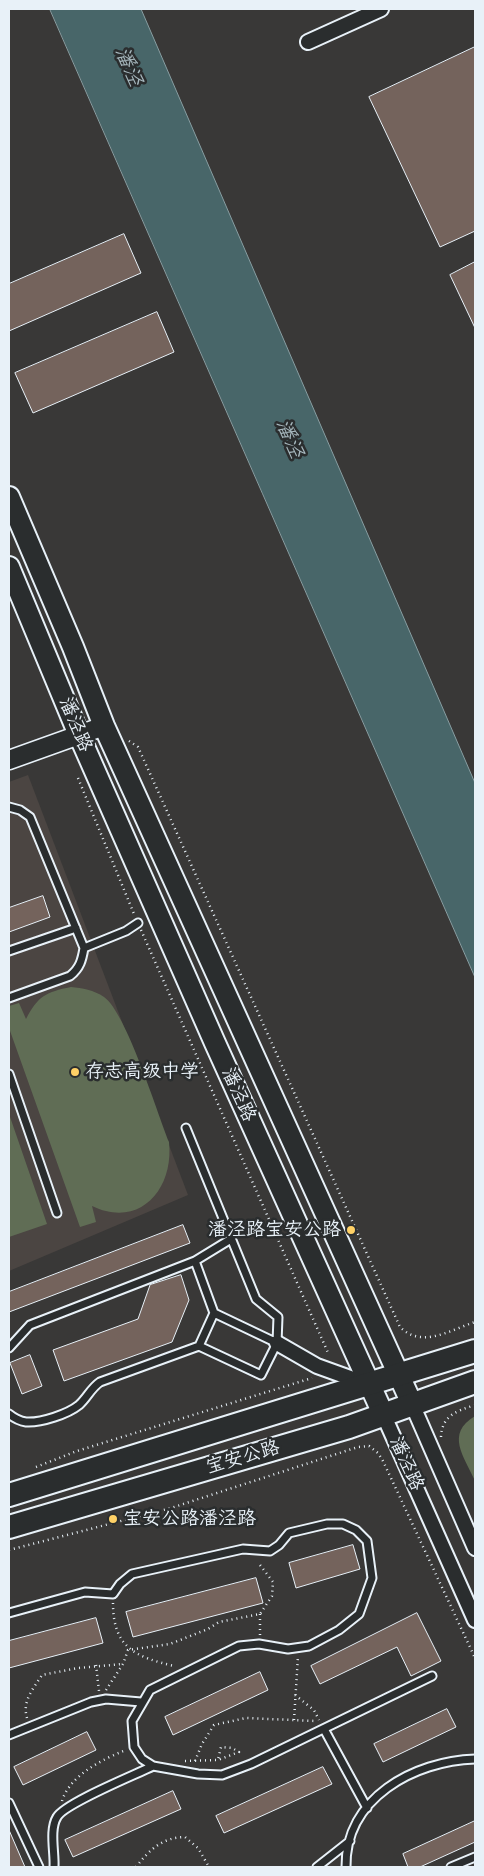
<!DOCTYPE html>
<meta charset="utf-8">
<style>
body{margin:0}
#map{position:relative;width:484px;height:1876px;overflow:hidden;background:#393837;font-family:Itim,sans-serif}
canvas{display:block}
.frame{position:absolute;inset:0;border:10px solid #e8f1f8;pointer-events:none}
</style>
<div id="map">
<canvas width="484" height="1876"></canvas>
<div class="frame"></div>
</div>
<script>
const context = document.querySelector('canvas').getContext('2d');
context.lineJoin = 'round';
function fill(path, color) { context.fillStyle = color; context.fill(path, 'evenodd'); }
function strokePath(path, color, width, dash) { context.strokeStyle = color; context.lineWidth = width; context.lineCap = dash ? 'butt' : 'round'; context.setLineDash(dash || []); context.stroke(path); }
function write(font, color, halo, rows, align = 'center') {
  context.font = font + ' Itim,"LXGW WenKai TC",sans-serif'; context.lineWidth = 5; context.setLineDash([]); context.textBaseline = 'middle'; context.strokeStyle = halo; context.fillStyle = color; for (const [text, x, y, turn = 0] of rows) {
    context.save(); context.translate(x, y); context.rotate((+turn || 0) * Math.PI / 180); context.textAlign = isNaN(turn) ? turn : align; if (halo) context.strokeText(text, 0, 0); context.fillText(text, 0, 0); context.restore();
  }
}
const built = new Path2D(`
 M28 775 188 1195 9 1271V782Z`);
const green = new Path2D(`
 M71 987C82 988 94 990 104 997 126 1012 157 1112 169 1142 174 1189 140 1229 92 1206L96 1222 80 1227 9 1028V1006L19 1003 26 1019C38 996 46 992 71 987Z
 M9 1114 47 1224 9 1237Z
 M475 1416V1481C464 1456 445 1434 475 1416Z`);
const water = new Path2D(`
 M50 9H141L475 783V977Z`);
const building = new Path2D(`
 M475 47V231L440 247 369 97Z
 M124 234 141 273 9 331V284Z
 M475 262V328L450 275Z
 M157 312 174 352 33 413 15 373Z
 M43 896 50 917 9 932V908Z
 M183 1225 190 1243 9 1312V1292Z
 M181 1275 189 1300 172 1342 64 1381 53 1350 138 1319 150 1285Z
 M30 1355 42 1386 22 1394 10 1363Z
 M353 1545 360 1569 296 1588 289 1563Z
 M256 1578 263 1603 133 1637 126 1612Z
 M417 1613 441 1661 411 1676 397 1647 320 1684 311 1666Z
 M96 1618 103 1643 9 1668V1641Z
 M260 1672 268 1690 173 1735 165 1717Z
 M447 1709 456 1727 383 1762 374 1744Z
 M87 1732 96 1750 23 1785 14 1767Z
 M323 1767 332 1784 224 1833 216 1816Z
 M173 1791 181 1809 73 1857 65 1840Z
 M475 1821V1842L420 1867H408L403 1854Z
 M9 1830 25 1867H9Z`);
const path = new Path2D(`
 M129 741 138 747 400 1327C422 1349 450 1330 475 1322
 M78 778 134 914
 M141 930 329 1355
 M441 1437C442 1415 457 1411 475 1405
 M36 1467 77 1451 312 1378
 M9 1550 171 1508 358 1447 369 1446 378 1453 383 1461 475 1658
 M113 1603C113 1648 136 1657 174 1666
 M260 1635V1614
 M96 1665 99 1691
 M106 1690 123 1664 128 1650 170 1644 208 1629 219 1622 260 1614 272 1596 273 1582 260 1565V1561
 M295 1695 314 1710 319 1720
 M27 1718C22 1701 33 1689 42 1675L78 1668 123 1664
 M294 1720 298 1656
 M185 1761 218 1760 239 1752 232 1748 221 1747 218 1760
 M195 1761 202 1744 214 1725 246 1718 316 1721
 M62 1801C70 1775 103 1759 126 1750
 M136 1867C149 1850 163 1837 185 1837L198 1848 209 1867`);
const service = new Path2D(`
 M9 807 20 810 30 817 84 948C82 960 80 968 70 976L9 998
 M84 948 126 931 138 923
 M9 951 76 928
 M9 1074 57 1213
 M186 1128 256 1299 278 1317 277 1343
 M195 1261 214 1313 277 1343 261 1375 199 1346 214 1313
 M9 1348 30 1325 195 1261 231 1239
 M9 1414C14 1418 19 1421 26 1422 41 1423 68 1414 79 1405 87 1398 91 1388 100 1382L199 1346
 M9 1613 85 1592 113 1594 120 1584 132 1574 243 1549 270 1551 279 1545 289 1533 327 1524H343L356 1530 367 1541 372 1578 359 1614 339 1630 309 1646 288 1649 259 1644 239 1646 150 1690 132 1721 134 1747 142 1759 153 1766 198 1774 222 1775 251 1764 432 1676
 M324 1729 367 1808
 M9 1735 91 1702 106 1699 141 1702
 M9 1803 39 1867
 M54 1867C55 1853 49 1830 57 1817 65 1803 135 1775 153 1766
 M317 1867 350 1841
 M346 1867C345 1798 414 1761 475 1759
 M451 1867 475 1857`);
const minor = new Path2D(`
 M308 42 381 9
 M277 1343 317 1366 367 1384
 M412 1404 475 1548
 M384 1416 475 1620`);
const tertiary = new Path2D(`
 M9 760 104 726`);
const secondary = new Path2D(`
 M9 497 73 647 104 726 412 1404
 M9 567 79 735 215 1043 384 1416`);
const primary = new Path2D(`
 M9 1495 475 1351
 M9 1527 349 1427 475 1382`);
const markers = [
 [75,1072,5,"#ffd166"],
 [351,1230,5,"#ffd166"],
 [113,1519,5,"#ffd166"]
];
const streetNames = [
 ["潘泾路",75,725,67],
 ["潘泾路",238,1095,66],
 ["宝安公路",243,1458,-16],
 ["潘泾路",406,1464,66]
];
const poiNames = [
 ["存志高级中学",85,1072],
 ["潘泾路宝安公路",341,1230,"right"],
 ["宝安公路潘泾路",123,1519]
];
const waterNames = [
 ["潘泾",128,67,67],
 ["潘泾",289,439,67]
];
fill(built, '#4b4542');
fill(green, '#606d55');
fill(water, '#486669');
strokePath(water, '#889ea2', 1);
fill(building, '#74635c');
strokePath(building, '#e8f1f8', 1);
strokePath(service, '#e8f1f8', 11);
strokePath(minor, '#e8f1f8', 18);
strokePath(tertiary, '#e8f1f8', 21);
strokePath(secondary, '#e8f1f8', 24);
strokePath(primary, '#e8f1f8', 26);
strokePath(path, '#e8f1f8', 2.5, [1, 4]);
strokePath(service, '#2a2d2e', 7);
strokePath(minor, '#2a2d2e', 14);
strokePath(tertiary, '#2a2d2e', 18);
strokePath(secondary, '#2a2d2e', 20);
strokePath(primary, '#2a2d2e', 22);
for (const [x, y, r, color] of markers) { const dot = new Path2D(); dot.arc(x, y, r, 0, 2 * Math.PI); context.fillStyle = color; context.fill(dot); strokePath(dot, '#2a2d2e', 2); }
write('19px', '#e8f1f8', '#2a2d2e', streetNames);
write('19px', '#e8f1f8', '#2a2d2e', poiNames, 'left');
write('italic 20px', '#a8b9bf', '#2a2d2e', waterNames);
</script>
